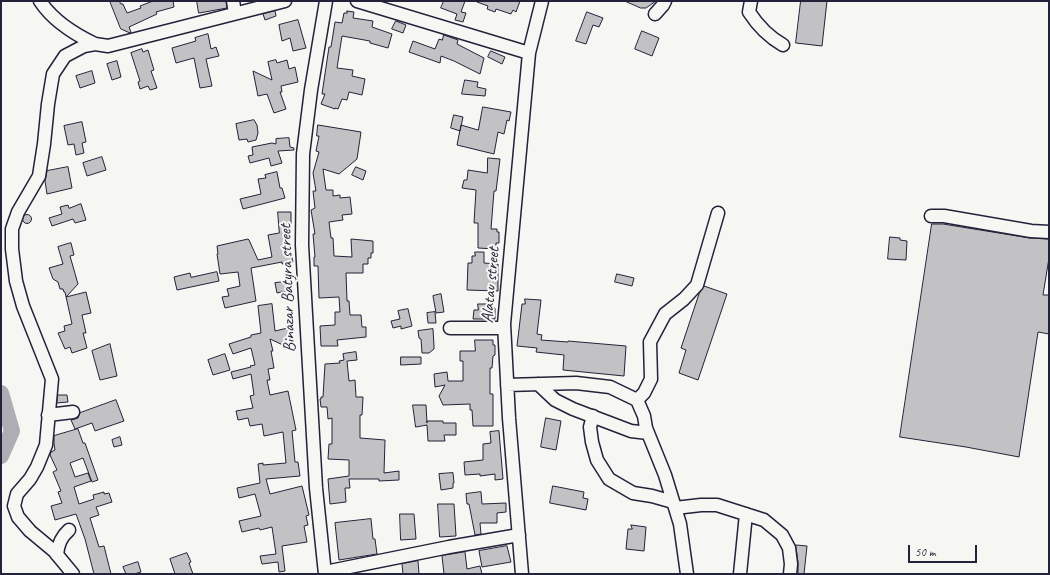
<!DOCTYPE html>
<style>
body{margin:0}
#map{position:relative;width:1050px;height:575px;overflow:hidden;background:#f6f6f2;font-family:Caveat,sans-serif}
canvas{display:block}
.frame{position:absolute;inset:0;border:2px solid #22223b;pointer-events:none}
.scale{position:absolute;left:908px;top:545px;width:69px;height:18px;box-sizing:border-box;border:2px solid #22223b;border-top:0;padding-left:5px;font-size:12px;line-height:14px;white-space:nowrap;color:#22223b;-webkit-text-stroke:3px #f6f6f2;paint-order:stroke}
</style>
<div id="map">
<canvas width="1050" height="575"></canvas>
<div class="frame"></div>
<div class="scale">50 m</div>
</div>
<script>
const context = document.querySelector('canvas').getContext('2d');
context.lineJoin = 'round';
function strokePath(path, color, width, dash) { context.strokeStyle = color; context.lineWidth = width; context.lineCap = dash ? 'butt' : 'round'; context.setLineDash(dash || []); context.stroke(path); }
function fill(path, color) { context.fillStyle = color; context.fill(path, 'evenodd'); }
function write(font, color, halo, rows, align = 'center') {
  context.font = font + ' Caveat,sans-serif'; context.lineWidth = 4; context.setLineDash([]); context.textBaseline = 'middle'; context.strokeStyle = halo; context.fillStyle = color; for (const [text, x, y, turn = 0] of rows) {
    context.save(); context.translate(x, y); context.rotate((+turn || 0) * Math.PI / 180); context.textAlign = isNaN(turn) ? turn : align; if (halo) context.strokeText(text, 0, 0); context.fillText(text, 0, 0); context.restore();
  }
}
const river = new Path2D(`
 M1 393 12 431 1 456`);
const building = new Path2D(`
 M110 1H119L121 4H123L127 13 141 8 140 6 153 1H173L174 7 156 12 157 14 129 27 131 32 130 33 121 29Z
 M197 1H226L227 8 199 13Z
 M444 1H465L461 12 466 13 463 22 455 20 457 14 441 8Z
 M477 1H520L516 12 513 10 511 14 496 9 495 12 487 9 488 6 477 2Z
 M625 1H656L646 8H641Z
 M801 1H827L822 46 796 43Z
 M275 11 276 16 265 20 263 14Z
 M347 11 354 12 353 18 373 21 372 27 392 34 388 48 370 43V41L342 36 337 68 353 70 352 76 365 79 362 95 349 92 347 100 342 99 338 109 335 108V109L321 104 325 94H322L329 47H331L335 22 342 23 344 13H347Z
 M587 12 603 18 599 27 593 25 586 44 576 41Z
 M298 20 306 48 293 51 290 38 282 41 279 25Z
 M396 21 406 25 403 33 392 29Z
 M642 31 659 38 652 56 635 49Z
 M208 34 211 49 216 47 219 56 206 59 212 86 200 88 194 58 176 63 172 48 196 41 195 38Z
 M444 35 458 40 457 44 484 58 480 74 454 61 441 56 440 63 409 52 413 41 435 49 439 39 442 40Z
 M142 49 143 52 148 50 154 70 151 71 157 88 150 90 148 86 140 89 138 82 140 81 131 53Z
 M491 51 505 57 502 64 488 57Z
 M276 60 277 63 287 60 289 69 295 67 298 82 281 86 282 92H280L286 109 274 113 267 94 258 96 253 71 272 80 268 62Z
 M117 61 121 77 112 80 107 64Z
 M92 71 95 83 80 88 76 76Z
 M465 80 478 82 477 87 486 89 485 96 462 94Z
 M483 107 511 112 509 121 507 120 504 134 498 132 494 154 457 145 461 125 478 130Z
 M454 115 463 117 460 131 451 128Z
 M254 120 257 125 258 133 256 140 248 142 247 139 239 140 236 124Z
 M82 122 86 142 82 143 84 153 76 155 74 144 68 145 64 126Z
 M318 125 361 132 357 159 339 174 323 169 326 190H333V196L340 195V198L350 197 352 214 342 215 343 220 329 222 331 238H333L334 256 352 257 351 239 373 241V253H371V258H368V264H363V273H346L347 301H349L350 315H361L362 327H366V337L337 340 338 346H321L320 326 335 325V312H340L339 297 319 298 318 266H314V257H315L313 234H315L311 210 315 208 313 191H316L313 173 319 152 316 151 319 136H317Z
 M289 138 290 147 294 148V150L278 151 282 163 271 166 269 158 250 163 248 156 253 155 252 147 272 143 276 144V139Z
 M102 157 106 170 87 176 83 163Z
 M488 158 500 159 496 191H494L491 229H497V232H499V243H496V249L478 248V223H474L476 190 462 188 464 180H467L468 170 487 173Z
 M68 167 72 188 47 194 45 181 47 171Z
 M356 167 366 171 363 180 352 175Z
 M277 172 280 188H282L285 198 243 209 240 199 261 194 258 179 266 178 265 175Z
 M81 204 86 220 75 223 73 219 52 226 49 218 62 214 60 207 68 205 69 208Z
 M278 212H291V224H284L293 262 282 264V262L251 268 256 301 225 308 222 297 229 296 227 289 240 286 238 272 220 274 217 254H218L217 246 248 239 249 240 258 260 272 257 268 235 279 233Z
 M22.5 219a4.5 4.5 0 1 1 9 0a4.5 4.5 0 1 1-9 0Z
 M932 224H943L1030 238 1049 239V258L1043 295H1049V334L1038 332 1019 457 966 447 900 437Z
 M890 237 900 238V240L907 241 906 260 888 259Z
 M71 243 74 255 70 256 78 284 66 297 86 292 91 313 82 315 86 333H83L87 348 72 353 70 347 65 349 58 333 65 331 64 326 72 324 65 292H64L63 289H60L58 282 53 279 49 268 63 264 58 247Z
 M475 252H484V263L498 264V291L467 290 468 263H472V256H475Z
 M217 272 219 281 177 290 174 277 190 273 191 277Z
 M617 274 634 278 632 286 615 282Z
 M285 282 286 291 277 293 275 283Z
 M704 286 727 294 698 380 679 373 686 350 681 348 699 294Z
 M441 294 444 312 436 313 433 296Z
 M525 299 541 300 537 334 542 335 541 340 568 342V341L626 346 624 376 563 370 564 355 536 352 537 348 517 346 522 304H525Z
 M272 304 275 331 288 328 292 342 283 345 270 339 273 351H271L274 368 268 369 270 380H267L270 395 288 391 296 430 292 431 295 462H298L300 476 266 479 270 494 302 486 309 515 306 516 308 525 304 526 307 542 282 546 285 571 279 572 278 562 262 564 260 556 276 554 272 527 260 530 259 528 242 532 239 521 261 516 255 494 239 498 237 488 260 483 258 464 263 463V465L286 463 283 432 264 436 262 424 250 426 248 418 238 420 236 411 253 408 250 396 254 395 251 374 233 379 231 372 251 367 250 366 255 365 251 348 233 354 229 344 251 337V335L261 333 258 306Z
 M478 304H492V308H495V319H473L474 310H478Z
 M408 309 412 326 401 329V326L393 328 391 321 400 319 398 311Z
 M435 312 436 323H428L427 313Z
 M433 329 434 346V349L429 353H422L421 339 419 338 418 331Z
 M475 340H493V345H495V355L493 356 492 368H490V394H493V426H473L472 410H470V404L443 405 439 396 445 385 435 387 434 374 447 372 448 381H463V361H460V351H475Z
 M110 344 117 376 100 380 92 351Z
 M356 352 357 360 347 361 349 381 355 380 356 397H363L362 415H360V438L385 440 384 473 399 471V480L379 481V479H349L350 488H345L346 502 330 504 328 479 349 476V460L328 459 329 444H332V418L328 419 327 407H321L320 399H321V397H323L325 364 340 363 339 361 344 360 343 354Z
 M225 354 230 370 213 375 208 360Z
 M401 357H421V364L401 365Z
 M58 395H67L68 402 57 403Z
 M116 400 124 421 95 431 92 423 75 429 71 420 78 418 80 413Z
 M413 405H426L427 423V421H443V423H456V435H444L445 441H428L427 425 416 427Z
 M546 418 561 421 556 450 541 447Z
 M78 429 83 443H85L98 480 92 482 83 458 70 463 75 477 88 473 91 481 74 487 79 504 94 499 93 495 104 492V494L109 493 112 502 96 507 99 515 90 518 99 547 104 546 111 574H94L85 539 76 514 55 520 51 506 62 503 58 492 61 491 53 472 57 470 50 455 51 452 55 450 54 444V436Z
 M499 431 503 479 495 480V474L480 476V474L465 475 464 462 483 460V444L491 443 490 432Z
 M120 437 122 445 114 447 112 440Z
 M453 473 454 483H453V488L441 490 439 474Z
 M553 486 584 492 583 498 588 499 586 510 550 503Z
 M481 492 482 504 506 503V512L497 513V523H480L481 534 475 535 469 504H467L466 494Z
 M438 504H454L456 536 440 537Z
 M400 514H414L416 539 401 540Z
 M371 519 373 539H375L377 554 339 560 335 523Z
 M631 525 646 527 644 551 626 549 628 529H632Z
 M796 545 807 546 804 574H798V563Z
 M507 546 511 562 482 567 479 551Z
 M465 552 467 569 480 566 482 574H444L442 556Z
 M187 553 191 562 189 563 193 574H175L170 559Z
 M418 561 419 574H403L402 564Z
 M138 562 141 572 134 574H126L123 567Z`);
const minor = new Path2D(`
 M40 1C53 21 74 34 95 44
 M233 1 235 13
 M357 1 529 53
 M751 1 749 12C758 26 769 37 783 45
 M655 14 663 5 665 1
 M931 216H944L1031 231 1049 232
 M450 328H504
 M538 384 555 400 573 409 631 431 648 433
 M507 385 576 383 610 387 637 400 644 416 646 428 665 475 680 524 687 574
 M637 400 644 393 651 379 650 342 665 314 684 299 697 285 718 213
 M48 415 73 412
 M593 416 590 427 592 442 597 460 609 479 633 493 652 496 673 502
 M675 508 701 505H717L764 520 782 535 789 548 791 564 790 574
 M57 555C58 544 61 537 69 530
 M325 572 449 547 519 535
 M73 574 54 551 30 531 18 517 14 506 17 494 30 479 37 467 46 445 52 379 23 306 16 281 12 249V229L18 212 39 176 44 144 48 104 53 74 65 56 84 46 95 44 108 46 285 1
 M325 574 316 488 302 245 303 154 311 90 326 1
 M522 574 509 418 504 324 529 53 542 1
 M740 574 746 514`);
const streetNames = [
 ["Alatau street",491,285,-85],
 ["Binazar Batyra street",288,288,-92]
];
strokePath(river, '#adadb3', 16);
fill(building, '#c2c2c4');
strokePath(building, '#22223b', 1);
strokePath(minor, '#22223b', 15);
strokePath(minor, '#f6f6f2', 12);
write('17px', '#22223b', '#f6f6f2', streetNames);
</script>
